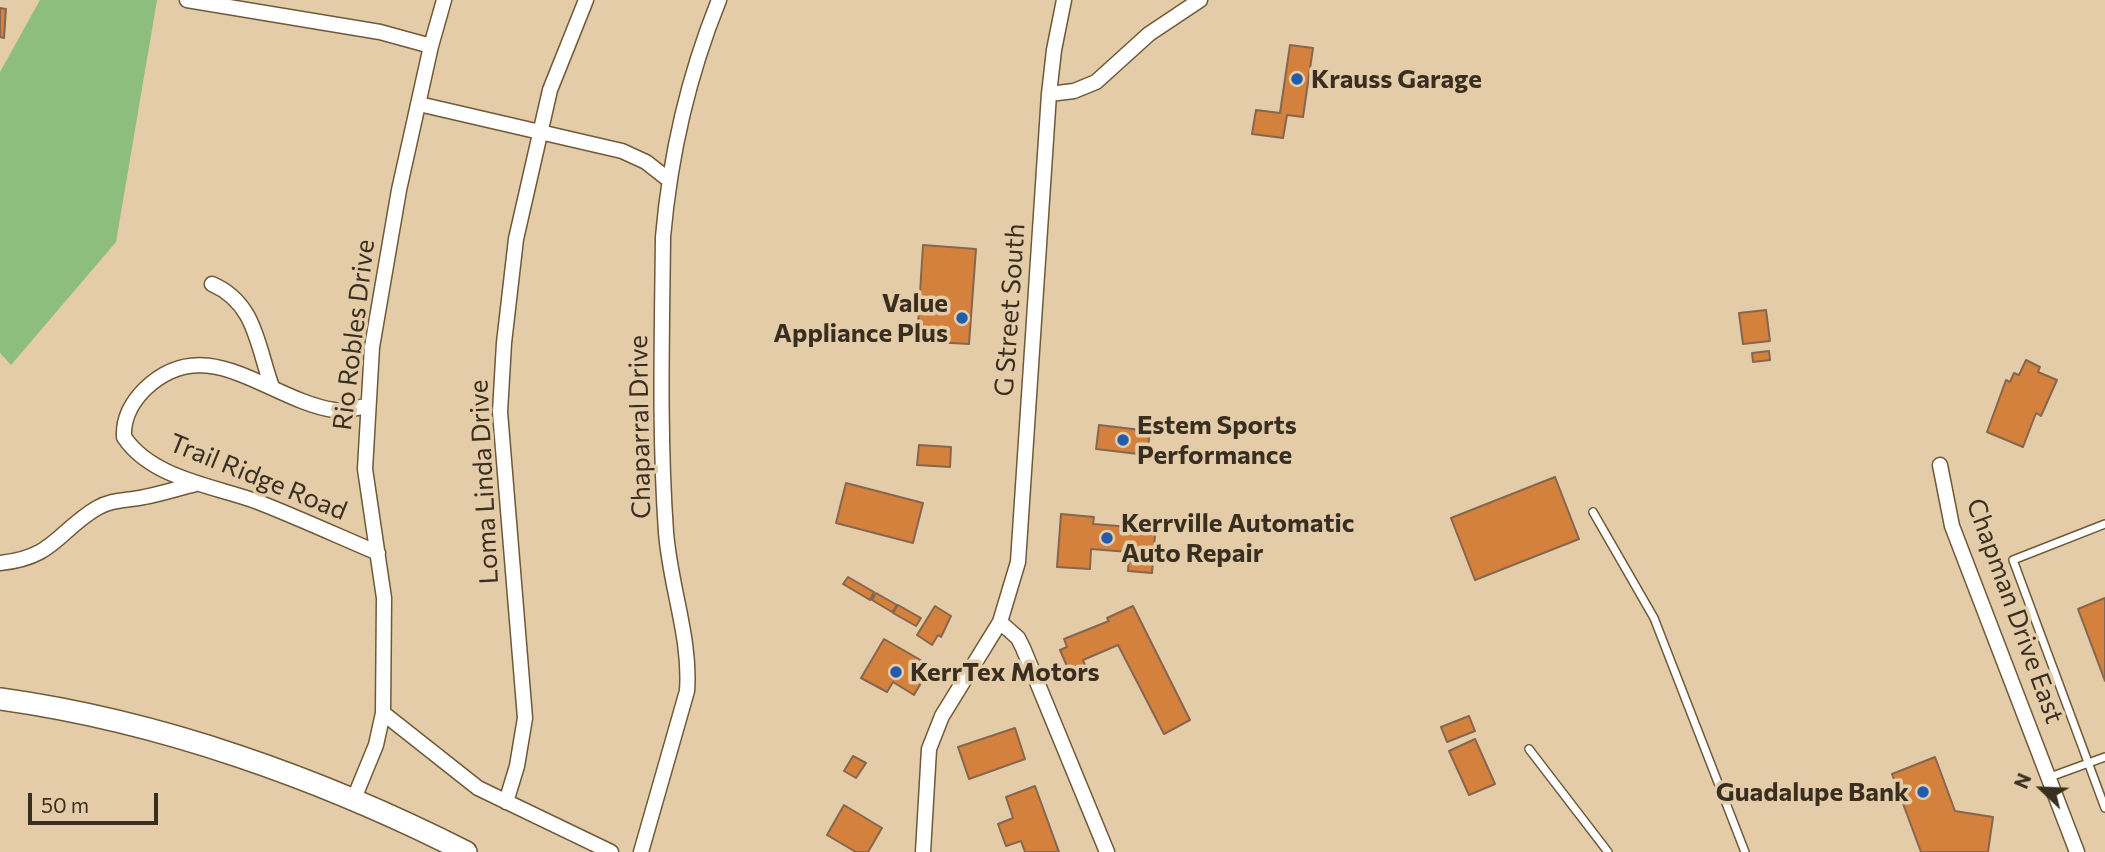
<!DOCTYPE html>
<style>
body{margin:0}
#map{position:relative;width:2105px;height:852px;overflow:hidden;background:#e4cca9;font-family:Commissioner,sans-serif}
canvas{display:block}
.north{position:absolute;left:2007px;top:754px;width:70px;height:70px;-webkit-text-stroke:5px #e4cca9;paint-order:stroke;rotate:293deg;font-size:19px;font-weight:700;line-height:28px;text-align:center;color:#392f21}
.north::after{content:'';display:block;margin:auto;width:24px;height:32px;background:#392f21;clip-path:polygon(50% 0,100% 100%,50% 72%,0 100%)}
.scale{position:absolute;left:28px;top:793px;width:130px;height:32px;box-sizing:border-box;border:4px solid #392f21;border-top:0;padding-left:9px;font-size:21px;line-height:24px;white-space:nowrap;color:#392f21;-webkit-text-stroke:5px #e4cca9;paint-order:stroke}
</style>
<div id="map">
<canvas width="2105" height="852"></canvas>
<div class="north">N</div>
<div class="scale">50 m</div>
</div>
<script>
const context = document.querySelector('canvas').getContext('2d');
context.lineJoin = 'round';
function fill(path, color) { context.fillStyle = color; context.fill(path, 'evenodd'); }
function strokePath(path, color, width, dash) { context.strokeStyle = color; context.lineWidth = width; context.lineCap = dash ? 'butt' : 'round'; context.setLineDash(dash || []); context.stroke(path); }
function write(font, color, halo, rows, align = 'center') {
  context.font = font + ' Commissioner,sans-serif'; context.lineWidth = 7; context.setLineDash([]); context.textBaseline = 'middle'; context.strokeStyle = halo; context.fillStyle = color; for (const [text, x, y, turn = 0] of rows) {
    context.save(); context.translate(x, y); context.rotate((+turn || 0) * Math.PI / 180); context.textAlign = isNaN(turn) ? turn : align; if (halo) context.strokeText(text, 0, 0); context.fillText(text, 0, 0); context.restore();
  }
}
const green = new Path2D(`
 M40 0H157L116 242 11 365 0 353V72Z`);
const building = new Path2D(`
 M0 8 6 9 4 38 0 37Z
 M1290 45 1313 48 1303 117 1287 115 1283 138 1252 134 1256 110 1280 113Z
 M923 245 976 249 969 344 917 341Z
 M1766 310 1770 341 1743 344 1739 313Z
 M1769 351 1770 360 1753 362 1752 353Z
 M2026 360 2040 367 2038 372 2057 380 2041 416 2036 413 2023 447 1987 432 2006 380 2010 382 2014 373 2019 375Z
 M1099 425 1150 431 1147 455 1096 449Z
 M919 445 951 447 950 467 917 465Z
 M1555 477 1579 539 1475 580 1451 518Z
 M846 483 923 503 913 543 836 523Z
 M1061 514 1094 517 1093 524 1131 527V520L1156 522 1152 573 1128 571 1129 552 1091 549 1090 569 1057 567Z
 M848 577 874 592 870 600 843 584Z
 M876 593 897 605 892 612 872 600Z
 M2105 598V681L2078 609Z
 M898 605 921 618 916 626 893 613Z
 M935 606 951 616 941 637 938 635 932 645 917 635Z
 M1133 606 1190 720 1164 734 1118 645 1083 660 1088 673 1073 680 1060 650 1067 647 1064 639 1109 621 1107 618Z
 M884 639 931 666 914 695 893 682 887 692 861 678Z
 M1469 716 1475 731 1447 742 1441 727Z
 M1015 728 1025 759 969 779 958 747Z
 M1475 739 1495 784 1469 795 1449 751Z
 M853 756 866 763 856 778 844 771Z
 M1935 757 1955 811 1993 817 1988 852H1921L1892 774Z
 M1035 786 1059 852H1025L1021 841 1006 846 998 824 1013 818 1006 797Z
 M844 805 882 828 868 852H856L827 835Z`);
const lane = new Path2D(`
 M1593 512 1654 618 1745 852
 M2105 524 2013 560 2105 808
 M1529 749 1608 852
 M2050 777 2105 757`);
const street = new Path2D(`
 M187 0 380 32 431 46
 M1049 94 1074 91 1096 82 1149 34 1200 0
 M419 104 622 151 646 162 669 180
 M212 284C256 303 257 346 272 387
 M366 406C355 408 345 412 334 410 268 400 207 329 145 389 132 402 123 419 124 437 152 479 215 486 258 502 299 518 338 536 378 553
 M1940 465 1952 526 2077 852
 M0 563C54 558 58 531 97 508 113 499 126 501 144 497 161 494 179 488 196 484
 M1000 622 1018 638 1023 648 1107 852
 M383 713 478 788 611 852
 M353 801 376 745 383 713 384 598 365 469 372 347 399 190 431 46 444 0
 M506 802 517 766 525 718 500 412 504 343 516 239 550 90 586 0
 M641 852 687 691C691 638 670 586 666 532 659 434 662 335 663 237 670 157 689 74 719 0
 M923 852 929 749 942 716 1000 622 1018 562 1049 94 1054 50 1064 0`);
const primary = new Path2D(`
 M0 699C160 721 322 779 466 852`);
const markers = [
 [1297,79,7,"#215cad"],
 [962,318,7,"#215cad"],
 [1123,440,7,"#215cad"],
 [1107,538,7,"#215cad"],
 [896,672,7,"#215cad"],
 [1923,792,7,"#215cad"]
];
const poiNames = [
 ["Krauss Garage",1311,79],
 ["Value",948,303,"right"],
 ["Appliance Plus",948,333,"right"],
 ["Estem Sports",1137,425],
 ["Performance",1137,455],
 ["Kerrville Automatic",1121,523],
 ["Auto Repair",1121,553],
 ["KerrTex Motors",910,672],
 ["Guadalupe Bank",1909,792,"right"]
];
const streetNames = [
 ["G Street South",1010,310,-86],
 ["Rio Robles Drive",354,335,-83],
 ["Chaparral Drive",640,427,-91],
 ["Trail Ridge Road",258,477,22],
 ["Loma Linda Drive",484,482,-93],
 ["Chapman Drive East",2015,611,70]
];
fill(green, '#8ebe7d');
fill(building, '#d3813c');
strokePath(building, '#86664e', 2);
strokePath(lane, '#6e5938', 10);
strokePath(street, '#6e5938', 17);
strokePath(primary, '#6e5938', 24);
strokePath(lane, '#fff', 7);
strokePath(street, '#fff', 14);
strokePath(primary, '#fff', 21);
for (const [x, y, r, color] of markers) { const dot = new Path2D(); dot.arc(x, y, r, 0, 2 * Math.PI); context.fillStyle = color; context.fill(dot); strokePath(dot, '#e4cca9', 2.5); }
write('bold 26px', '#392f21', '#e4cca9', poiNames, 'left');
write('26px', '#392f21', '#e4cca9', streetNames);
</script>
